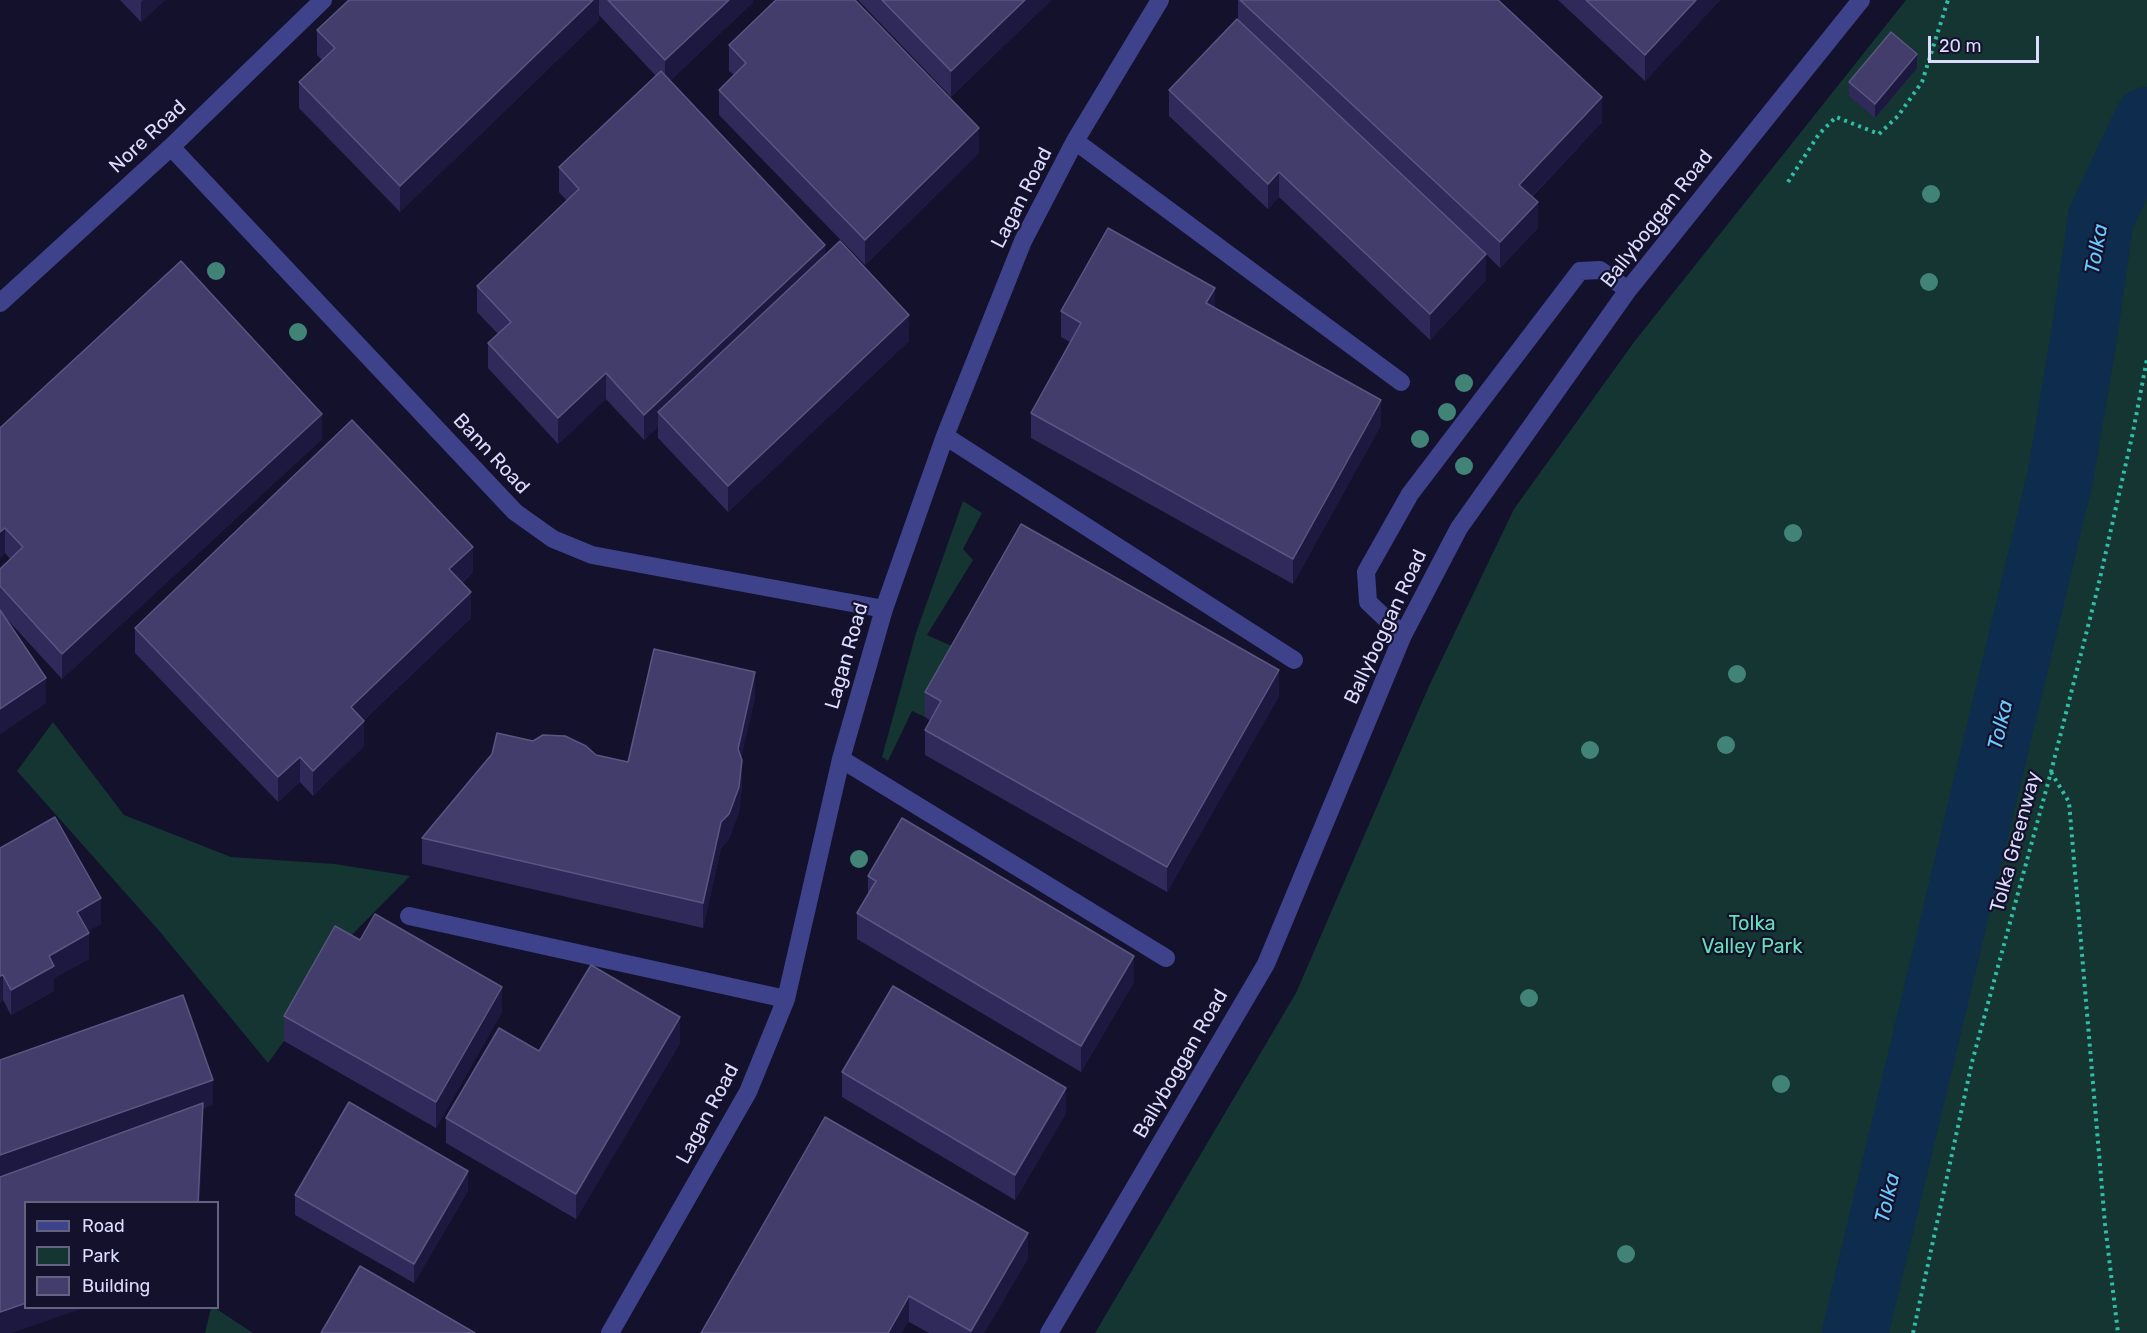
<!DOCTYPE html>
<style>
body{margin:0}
#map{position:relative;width:2147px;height:1333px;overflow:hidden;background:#13112b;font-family:Rubik,sans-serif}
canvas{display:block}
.legend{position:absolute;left:24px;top:1201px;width:195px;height:108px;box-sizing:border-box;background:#13112b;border:2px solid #636280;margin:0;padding:8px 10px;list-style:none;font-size:18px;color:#dcdcff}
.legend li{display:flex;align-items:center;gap:12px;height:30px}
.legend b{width:30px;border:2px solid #636280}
.scale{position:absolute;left:1928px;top:36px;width:111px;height:27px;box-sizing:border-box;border:3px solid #dcdcff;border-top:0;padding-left:8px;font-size:18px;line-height:21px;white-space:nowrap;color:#dcdcff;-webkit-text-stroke:4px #13112b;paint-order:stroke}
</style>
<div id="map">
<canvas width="2147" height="1333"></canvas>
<ul class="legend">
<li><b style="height:8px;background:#3d428a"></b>Road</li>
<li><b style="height:16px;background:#143531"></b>Park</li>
<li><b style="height:16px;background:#423d6a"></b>Building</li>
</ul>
<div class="scale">20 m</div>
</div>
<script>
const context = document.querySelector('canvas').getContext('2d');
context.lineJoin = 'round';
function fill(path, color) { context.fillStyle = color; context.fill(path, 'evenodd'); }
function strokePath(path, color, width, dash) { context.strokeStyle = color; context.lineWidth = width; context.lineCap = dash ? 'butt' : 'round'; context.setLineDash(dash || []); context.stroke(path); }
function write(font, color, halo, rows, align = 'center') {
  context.font = font + ' Rubik,sans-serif'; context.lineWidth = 4.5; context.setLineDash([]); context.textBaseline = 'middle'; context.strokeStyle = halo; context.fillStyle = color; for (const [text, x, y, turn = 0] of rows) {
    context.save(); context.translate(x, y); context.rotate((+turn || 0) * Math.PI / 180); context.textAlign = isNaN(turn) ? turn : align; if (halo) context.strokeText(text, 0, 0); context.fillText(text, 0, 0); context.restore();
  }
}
const green = new Path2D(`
 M1906 0H2147V1333H1095L1296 993 1429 686 1514 509 1634 342Z
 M963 501 982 513 963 549 973 560 927 635 963 651 925 717 912 711 888 761 882 757 916 633Z
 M53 722 124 815 231 857 335 864 410 876 335 952 284 1041 268 1063 161 933 17 771Z
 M211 1308H215L253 1333H205Z`);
const river = new Path2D(`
 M1855 1333 2060 478 2085 330 2101 218 2147 120`);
const path = new Path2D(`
 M1788 182 1819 134 1836 117 1879 134 1898 116 1922 82 1948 0
 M2051 772 2069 802 2105 1224 2118 1333
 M1913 1333 1972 1062 2051 772 2098 587 2133 432 2147 359`);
const minor = new Path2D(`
 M1075 141 1401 382
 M171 147 515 512 553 539 592 555 884 609
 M0 303 171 147 323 0
 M945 436 1294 660
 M1403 635 1368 602 1366 572 1410 494 1580 271 1600 270 1628 290
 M841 759 1166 958
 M409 916 786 999
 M610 1333 748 1092 786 999 841 759 884 609 945 436 1023 241 1075 141 1160 0
 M1049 1333 1266 964 1403 635 1459 528 1628 290 1861 0`);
const trees = [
 [1931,194],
 [216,271],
 [1929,282],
 [298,332],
 [1464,383],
 [1447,412],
 [1420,439],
 [1464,466],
 [1793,533],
 [1737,674],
 [1726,745],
 [1590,750],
 [859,859],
 [1529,998],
 [1781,1084],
 [1626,1254]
];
const wall = new Path2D(`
 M120 0H165L141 22Z
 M349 0H753V2L670 81 825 255 909 341 728 512 658 438V427L644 440 606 399 558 444 488 368V343L498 334 477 312V286L567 201 559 192V167L656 76 599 15V20L400 212 299 108V82L322 60 317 55V30Z
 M858 0H1051L951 97Z
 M1238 0H1498L1602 122 1532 197 1538 228 1500 268 1486 254V280L1430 340 1279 197 1268 209 1169 116V90L1238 19Z
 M1558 0H1720L1645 81Z
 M729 45 979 153 865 265 719 115V90L734 75 729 71Z
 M1917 68 1875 118 1849 96V82Z
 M1215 308 1381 425 1293 584 1031 438V413L1070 342 1061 337V311Z
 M0 428 322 439 62 679 4 616 46 703 0 734V569L10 559 5 553 0 558Z
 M473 572 462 583 471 618 364 720V746L313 796 300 782 278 802 135 653V628Z
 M925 692 1279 696 1167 892 925 755V730L931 721 925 717Z
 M755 697 741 758 742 786 739 812 729 839 721 848 703 928 422 864V838L596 755 628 762Z
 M0 848 101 924 87 931 89 959 54 978V991L11 1015 3 1000 0 1002Z
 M868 876 1134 982 1081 1072 857 939V913L868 895Z
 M360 940 502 1012 436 1128 284 1041V1016Z
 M680 1043 576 1219 446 1143V1118L539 1051Z
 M842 1072 1066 1113 1015 1200 842 1097Z
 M468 1191 414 1283 295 1215V1195Z
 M1028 1258 984 1333H929L909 1322 701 1333Z`);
const shadedWall = new Path2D(`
 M143 0H165L141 22V2Z
 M593 0H599V20L400 212V186Z
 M729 0H753V2L665 86V60Z
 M1025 0H1051L951 97V71Z
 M1696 0H1720L1645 81V55Z
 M1917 54V68L1875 118V104Z
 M1602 97V122L1519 210V185Z
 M979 128V153L865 265V240Z
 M1279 172V197L1268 209V184Z
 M1538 202V228L1500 268V242Z
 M825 245V270L658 412V427L644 440V415Z
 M1486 254V280L1430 340V314Z
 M1215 288V313L1206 303Z
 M909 315V341L728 512V486Z
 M606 373V399L558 444V418Z
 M1381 400V425L1293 584V559Z
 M322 414V439L62 679V654Z
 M5 528V553L0 558V532Z
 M473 547V572L449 594V569Z
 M471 592V618L351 732V707Z
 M1279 670V696L1167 892V867Z
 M755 672V697L738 774V749Z
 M46 678V703L0 734V709Z
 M364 721V746L313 796V771Z
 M300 757V782L278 802V777Z
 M742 760V786L739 812 729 839 721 848 703 928V903L721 822Z
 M101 898V924L77 937V912Z
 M89 933V959L54 978V991L11 1015V990L49 956Z
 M1134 956V982L1081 1072V1046Z
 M3 975V1000L0 1002V976Z
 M502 987V1012L436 1128V1102Z
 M680 1017V1043L576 1219V1194Z
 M213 1080V1105L203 1109V1128L200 1203 0 1180V1155Z
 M1066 1088V1113L1015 1200V1175Z
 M468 1171V1191L414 1283V1264Z
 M1028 1233V1258L984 1333H971V1331Z
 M909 1296V1322L902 1333H888Z
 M26 1303V1308H84L12 1333H0V1312Z`);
const building = new Path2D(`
 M349 0H593L400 186 299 82 335 48 317 30Z
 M608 0H729L665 60Z
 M776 0H855L979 128 865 240 719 90 746 63 729 45Z
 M882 0H1025L951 71Z
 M1240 0H1498L1602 97 1519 185 1538 202 1500 242Z
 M1586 0H1696L1645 55Z
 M1237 19 1486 254 1430 314 1279 172 1268 184 1169 90Z
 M1891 32 1917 54 1875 104 1849 82Z
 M661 71 825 245 644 415 606 373 558 418 488 343 511 322 477 286 579 189 559 167Z
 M1108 228 1215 288 1206 303 1381 400 1293 559 1031 413 1081 323 1061 311Z
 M840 241 909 315 728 486 658 412Z
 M181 261 322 414 62 654 0 586V569L23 547 5 528 0 532V428Z
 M352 420 473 547 449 569 471 592 351 707 364 721 313 771 300 757 278 777 135 628Z
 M1021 524 1279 670 1167 867 925 730 941 701 925 692Z
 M0 610 46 678 0 709Z
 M654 649 755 672 738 749 742 760 739 787 729 814 721 822 703 903 422 838 492 754 497 733 533 741 543 735 565 736 586 746 596 755 628 762Z
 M55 817 101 898 77 912 89 933 49 956 54 966 11 990 3 975 0 976V848Z
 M902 818 1134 956 1081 1046 857 913 876 881 868 876Z
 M375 914 502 987 436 1102 284 1016 335 926 360 940Z
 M591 965 680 1017 576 1194 446 1118 499 1028 539 1051Z
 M893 986 1066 1088 1015 1175 842 1072Z
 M183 995 213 1080 0 1155V1060Z
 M349 1102 468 1171 414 1264 295 1195Z
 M203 1103 198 1203H26V1303L0 1312V1177Z
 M825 1117 1028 1233 971 1331 909 1296 888 1333H701Z
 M360 1266 475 1333H321Z`);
const streetNames = [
 ["Nore Road",148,137,-43],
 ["Lagan Road",1022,198,-63],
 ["Ballyboggan Road",1657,219,-52],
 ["Bann Road",491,454,47],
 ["Ballyboggan Road",1386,627,-65],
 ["Lagan Road",847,656,-74],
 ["Tolka Greenway",2016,842,-75],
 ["Ballyboggan Road",1181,1064,-60],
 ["Lagan Road",708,1114,-62]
];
const parkNames = [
 ["Tolka",1752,924],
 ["Valley Park",1752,947]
];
const waterNames = [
 ["Tolka",2097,249,-80],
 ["Tolka",2001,725,-77],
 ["Tolka",1888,1198,-77]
];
fill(green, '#143531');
strokePath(river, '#0d2c4e', 66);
strokePath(path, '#31bda6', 4, [3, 4.5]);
strokePath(minor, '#3d428a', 18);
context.fillStyle = '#418377';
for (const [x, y] of trees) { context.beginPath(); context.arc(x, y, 9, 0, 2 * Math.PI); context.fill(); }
fill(wall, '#2f2a59');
fill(shadedWall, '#1c183f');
fill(building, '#423d6a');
strokePath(building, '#5a5682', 1.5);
write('20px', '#dcdcff', '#13112b', streetNames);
write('20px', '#66e1b5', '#13112b', parkNames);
write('italic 21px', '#6ac9fe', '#13112b', waterNames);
</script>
